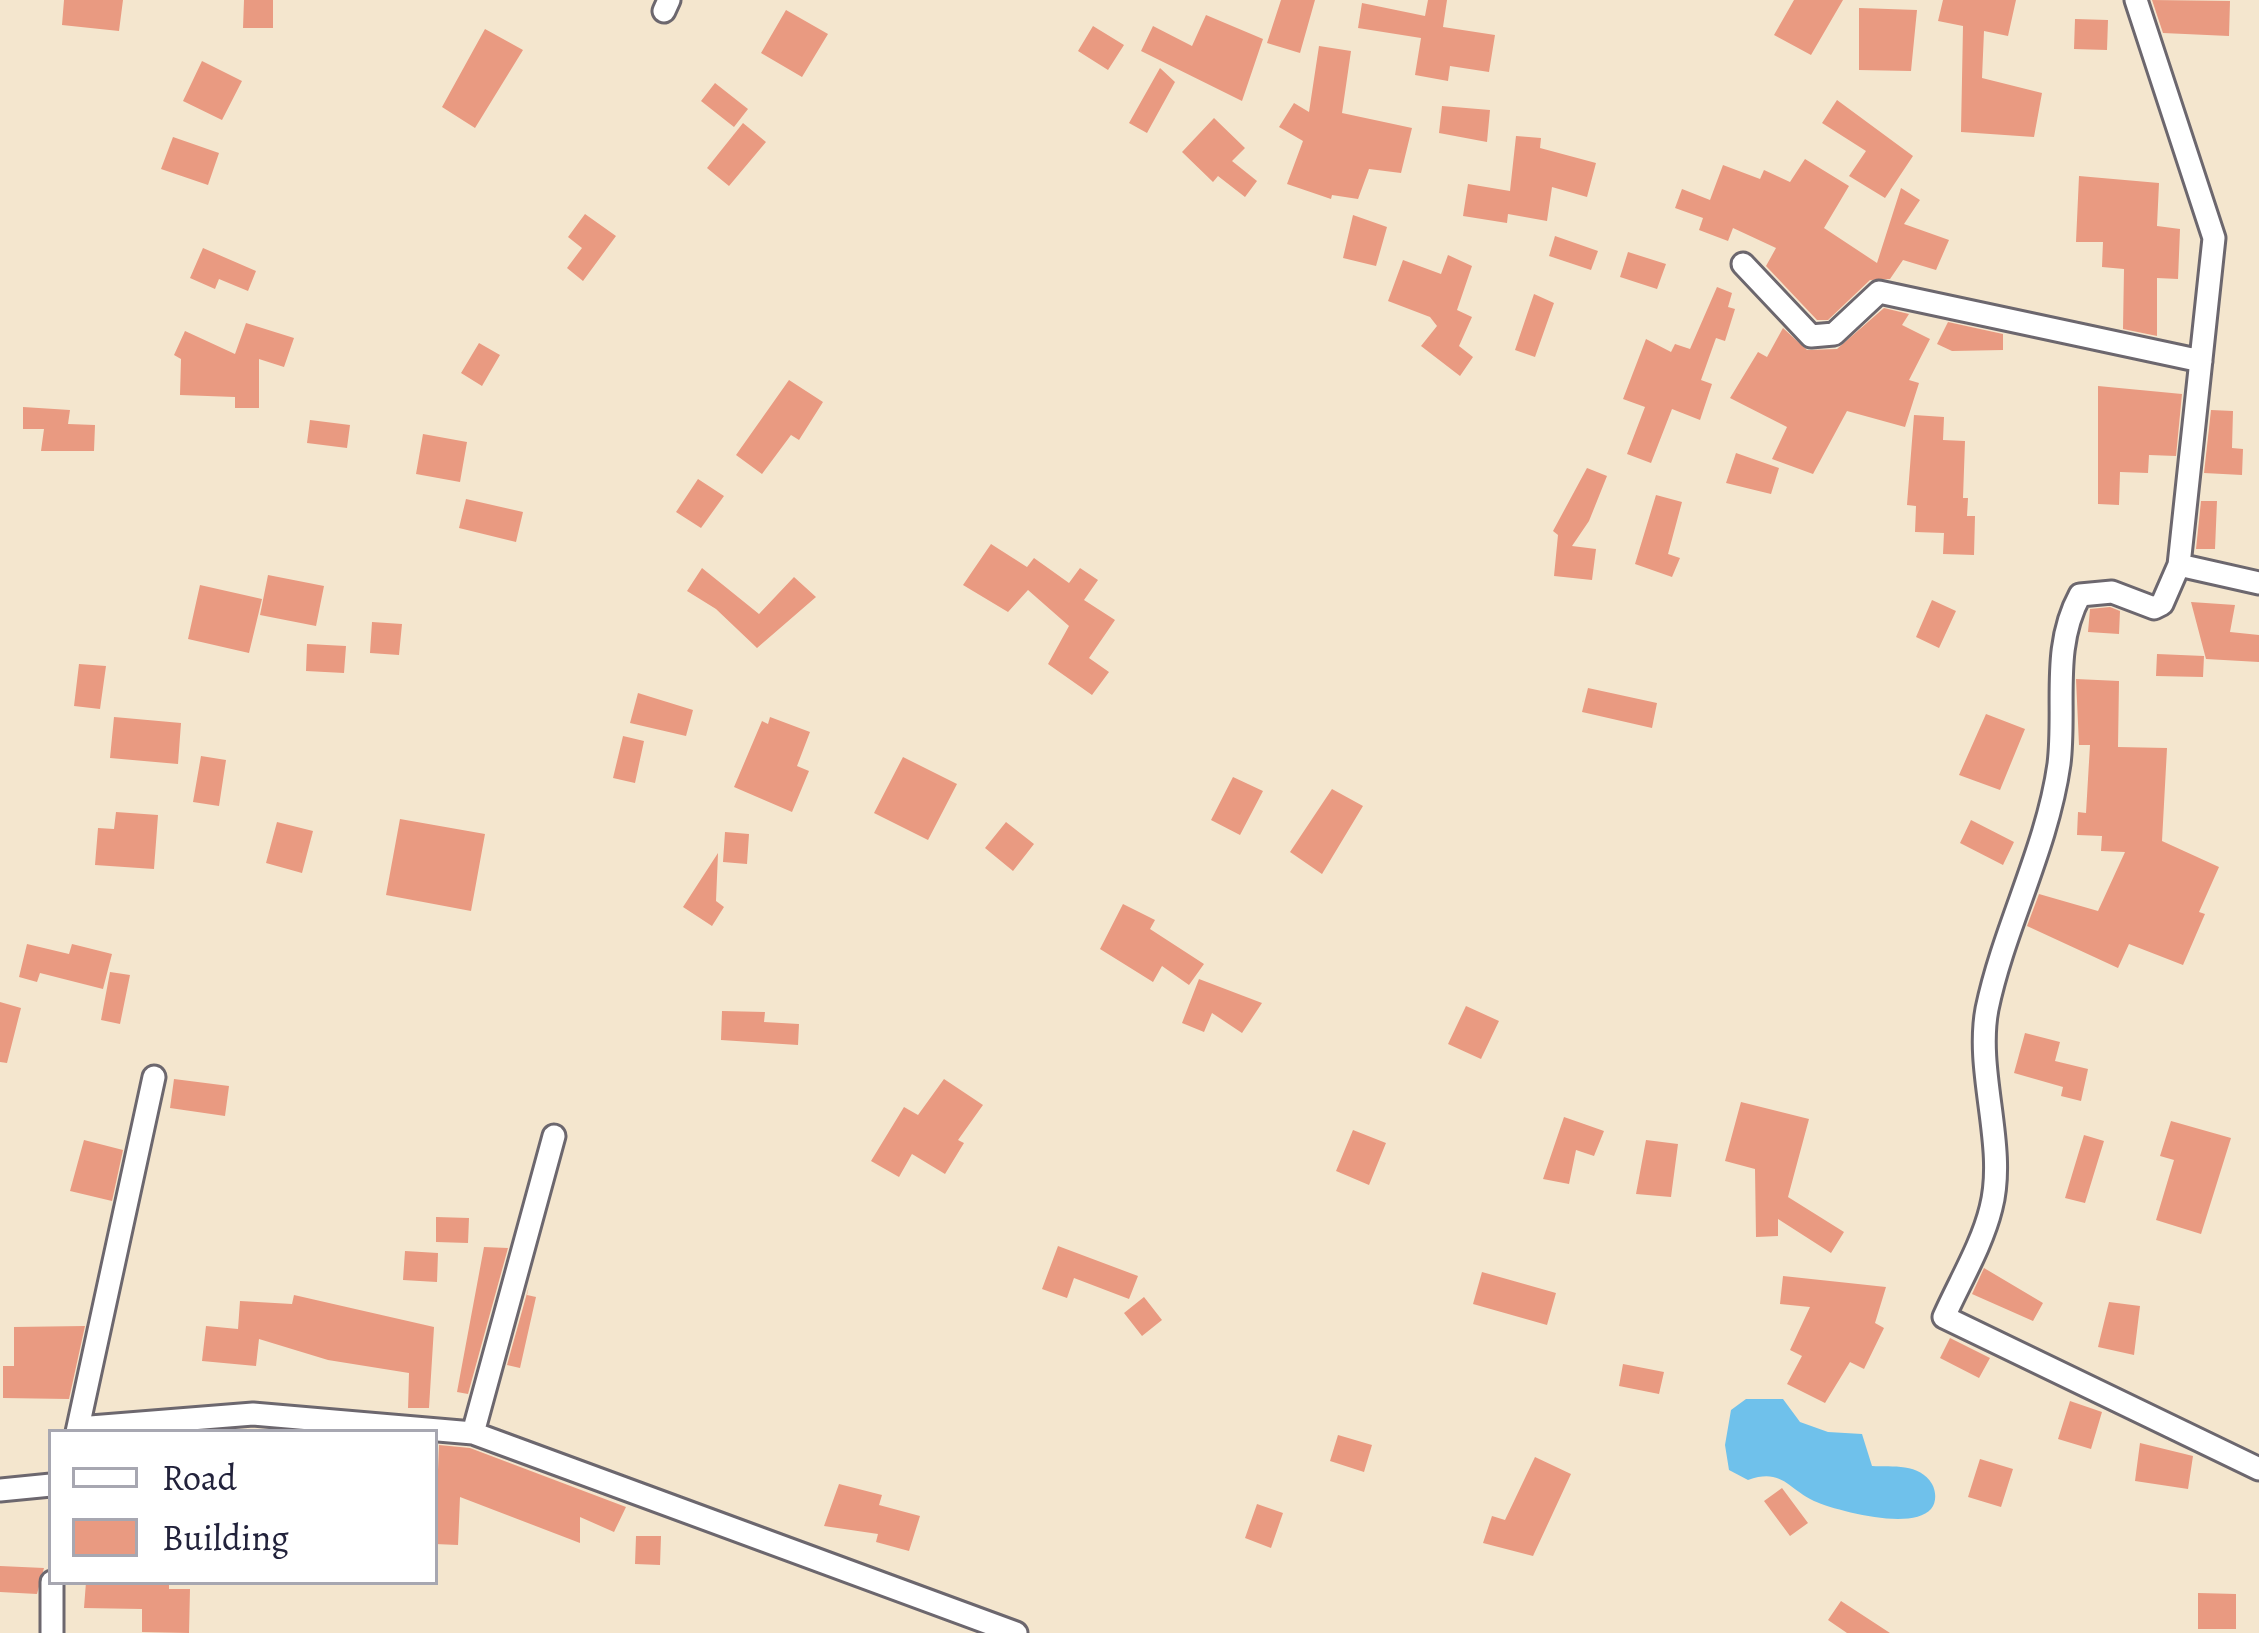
<!DOCTYPE html>
<style>
body{margin:0}
#map{position:relative;width:2259px;height:1633px;overflow:hidden;background:#f4e6ce;font-family:Alegreya,serif}
canvas{display:block}
.legend{position:absolute;left:48px;top:1429px;width:390px;height:156px;box-sizing:border-box;background:#fff;border:3px solid #a7a7b1;margin:0;padding:15px 21px;list-style:none;font-size:36px;color:#22223b}
.legend li{display:flex;align-items:center;gap:24px;height:60px}
.legend b{width:60px;border:3px solid #a7a7b1}
</style>
<div id="map">
<canvas width="2259" height="1633"></canvas>
<ul class="legend">
<li><b style="height:15px;background:#fff"></b>Road</li>
<li><b style="height:33px;background:#e99a81"></b>Building</li>
</ul>
</div>
<script>
const context = document.querySelector('canvas').getContext('2d');
context.lineJoin = 'round';
function fill(path, color) { context.fillStyle = color; context.fill(path, 'evenodd'); }
function strokePath(path, color, width, dash) { context.strokeStyle = color; context.lineWidth = width; context.lineCap = dash ? 'butt' : 'round'; context.setLineDash(dash || []); context.stroke(path); }
const water = new Path2D(`
 M1746 1399H1783L1800 1422 1828 1432 1862 1434 1872 1466C1892 1467 1920 1463 1932 1484 1936 1491 1937 1502 1931 1509 1912 1531 1837 1511 1814 1501 1787 1488 1782 1468 1748 1480L1729 1470 1725 1445 1731 1410Z`);
const building = new Path2D(`
 M64 0H123L119 31 62 25Z
 M244 0H273V28H243Z
 M1281 0H1315L1300 53 1267 43Z
 M1428 0H1447L1443 27 1495 35 1489 72 1450 66 1448 81 1415 75 1421 38 1358 28 1362 3 1425 16Z
 M1794 0H1843L1811 55 1774 35Z
 M1943 0H2016L2008 36 1984 31 1982 78 2042 93 2034 137 1961 132 1963 26 1938 21Z
 M2152 0 2230 1 2229 36 2163 33Z
 M1859 8 1917 10 1911 71 1859 70Z
 M786 10 828 34 802 77 761 53Z
 M1206 15 1263 39 1242 101 1141 51 1153 26 1192 46Z
 M2075 19 2108 20 2107 50 2074 49Z
 M1093 26 1124 45 1108 70 1078 51Z
 M485 29 523 50 475 128 442 107Z
 M1319 46 1351 51 1342 113 1412 128 1401 173 1369 169 1358 199 1332 195 1331 199 1287 184 1303 141 1279 127 1294 103 1309 112Z
 M202 61 242 81 222 120 183 101Z
 M1160 68 1175 82 1147 133 1129 123Z
 M715 83 748 109 734 127 701 101Z
 M1837 100 1913 156 1885 198 1849 176 1866 151 1822 123Z
 M1442 106 1490 110 1487 142 1439 133Z
 M1214 118 1245 148 1232 161 1257 181 1245 197 1218 176 1213 182 1182 152Z
 M743 123 766 142 729 186 707 168Z
 M1516 136 1541 138 1540 148 1596 163 1587 197 1552 187 1547 221 1508 214 1507 223 1463 216 1468 184 1510 191Z
 M173 137 219 153 208 185 161 169Z
 M1805 159 1849 186 1824 228 1877 263 1901 188 1920 200 1904 224 1949 240 1936 270 1903 260 1890 279 1870 280 1828 320H1817L1766 266 1776 248 1733 228 1728 241 1699 230 1703 218 1675 208 1682 189 1710 200 1723 165 1760 179 1764 170 1790 182Z
 M2079 176 2159 183 2157 226 2180 229 2178 279 2157 278V336L2123 329 2124 269 2102 267 2103 242H2076Z
 M585 214 616 236 583 281 567 268 582 248 568 237Z
 M1353 215 1387 227 1376 266 1343 258Z
 M1555 236 1598 251 1591 270 1549 256Z
 M203 248 256 271 248 291 219 279 215 289 190 278Z
 M1628 252 1666 264 1657 289 1620 277Z
 M1448 255 1472 266 1457 310 1472 317 1459 346 1473 357 1460 376 1421 346 1437 326 1430 317 1388 301 1403 260 1441 274Z
 M1717 287 1732 293 1728 307 1735 309 1725 341 1716 338 1701 380 1712 384 1700 420 1672 409 1651 463 1627 454 1645 407 1623 399 1646 339 1671 352 1675 344 1690 349Z
 M1534 294 1554 303 1535 357 1515 350Z
 M1884 308 1909 314 1902 325 1930 339 1909 380 1919 383 1905 427 1847 411 1813 474 1772 459 1787 427 1730 398 1758 352 1767 357 1783 328 1807 350 1837 349Z
 M1948 322 2003 334V350L1952 351 1937 344Z
 M246 323 294 338 284 367 259 359V408H235V397L180 395 181 359 174 355 185 331 235 354Z
 M479 343 500 355 482 386 461 373Z
 M789 380 823 402 799 440 791 435 762 474 736 455Z
 M2098 386 2182 394 2176 456 2149 455 2148 473 2120 472 2119 505 2098 504Z
 M23 407 70 410 68 424 95 425 94 451H41L44 429H23Z
 M2211 410 2233 411 2232 448 2243 449 2242 475 2204 473Z
 M1914 415 1944 417 1943 440 1965 441 1963 498H1968L1967 516H1975L1974 555 1943 554 1944 533 1915 532 1916 506 1907 505Z
 M310 420 350 425 347 448 307 443Z
 M423 434 467 442 460 482 416 474Z
 M1736 453 1779 468 1771 494 1726 483Z
 M1587 468 1607 476 1589 521 1572 546 1596 549 1592 580 1554 576 1558 535 1553 531Z
 M698 479 724 496 701 528 676 512Z
 M1656 495 1682 502 1668 554 1680 558 1672 577 1635 564Z
 M466 499 523 512 516 542 459 528Z
 M2201 501H2217L2215 549H2196Z
 M991 544 1027 567 1034 558 1069 583 1080 568 1098 580 1084 600 1115 620 1089 658 1109 672 1092 695 1048 664 1069 626 1028 590 1008 612 963 585Z
 M702 568 759 614 794 577 816 597 757 648 716 609 687 591Z
 M268 575 324 586 316 626 260 615Z
 M200 585 262 599 249 653 188 639Z
 M1932 600 1956 611 1939 648 1916 637Z
 M2191 602 2235 605 2230 632 2259 635V662L2206 659Z
 M2110 607 2120 611 2119 634 2088 632 2090 609Z
 M372 622 402 624 399 655 370 653Z
 M307 644 346 646 344 673 306 671Z
 M2157 654 2204 656 2203 677 2156 676Z
 M79 664 106 666 100 709 74 706Z
 M2076 679 2119 681 2118 747 2167 748 2162 841 2219 867 2199 912 2205 914 2183 965 2129 944 2118 968 2027 926 2039 894 2098 911 2125 852 2101 851 2102 836 2077 835 2078 812 2086 813 2090 745H2079Z
 M1588 688 1657 703 1652 728 1582 712Z
 M638 693 693 710 686 736 630 723Z
 M1986 714 2025 729 2000 790 1959 775Z
 M114 717 181 723 178 764 110 758Z
 M770 717 810 732 797 766 809 771 792 812 734 787 762 721 768 724Z
 M623 736 644 741 635 783 613 778Z
 M201 756 226 760 219 806 193 802Z
 M903 757 957 784 928 840 874 813Z
 M1233 777 1263 791 1240 835 1211 820Z
 M1332 789 1363 806 1322 874 1290 852Z
 M116 812 158 815 154 869 95 865 98 828 114 829Z
 M400 819 485 834 471 911 386 895Z
 M1971 820 2014 842 2003 865 1960 843Z
 M277 822 313 831 302 873 266 863Z
 M1006 822 1034 844 1013 871 985 848Z
 M725 832 749 834 747 864 723 862Z
 M718 853 716 901 724 907 712 926 683 907Z
 M1123 904 1155 920 1150 929 1204 964 1189 985 1162 966 1153 982 1100 949Z
 M27 944 69 954 72 944 112 954 103 989 40 973 37 982 19 977Z
 M110 972 130 975 120 1024 101 1020Z
 M1199 979 1262 1003 1242 1033 1212 1013 1204 1032 1182 1023Z
 M0 1002 21 1008 7 1063 0 1062Z
 M1466 1006 1499 1021 1481 1059 1448 1044Z
 M722 1011 765 1012 764 1022 799 1024 798 1045 721 1040Z
 M2025 1033 2060 1042 2055 1061 2088 1069 2081 1101 2061 1096 2063 1087 2014 1073Z
 M174 1079 229 1086 225 1116 170 1108Z
 M944 1079 983 1105 958 1140 964 1143 945 1174 912 1154 899 1177 871 1161 904 1107 918 1115Z
 M1741 1102 1809 1119 1788 1197 1844 1232 1831 1253 1778 1219V1236L1756 1237 1755 1169 1725 1161Z
 M1564 1117 1604 1131 1594 1156 1576 1150 1569 1184 1543 1179Z
 M2171 1121 2231 1138 2201 1234 2156 1220 2174 1160 2160 1156Z
 M1353 1130 1386 1143 1369 1185 1336 1171Z
 M2084 1135 2104 1141 2085 1203 2065 1198Z
 M84 1140 123 1150 112 1201 70 1191Z
 M1646 1140 1678 1144 1671 1197 1636 1194Z
 M436 1217 469 1218 468 1243 436 1242Z
 M1058 1246 1138 1276 1129 1299 1074 1278 1067 1298 1042 1289Z
 M484 1247 508 1248 468 1394 457 1392Z
 M405 1251 438 1253 437 1282 403 1280Z
 M1984 1268 2043 1303 2033 1321 1972 1294Z
 M1482 1272 1556 1293 1547 1325 1473 1304Z
 M1783 1276 1886 1287 1875 1323 1884 1328 1864 1369 1850 1362 1825 1403 1787 1384 1802 1356 1790 1350 1810 1307 1780 1304Z
 M529 1286 527 1295 536 1297 520 1368 507 1365Z
 M294 1295 434 1327 429 1408H408L409 1373 328 1360 259 1339 256 1366 202 1361 206 1326 238 1329 240 1301 292 1304Z
 M1144 1297 1162 1320 1142 1336 1124 1313Z
 M2109 1302 2140 1306 2134 1355 2098 1347Z
 M85 1326 69 1399 3 1398V1366H14V1327Z
 M1950 1338 1990 1358 1979 1378 1940 1358Z
 M1623 1364 1664 1372 1659 1394 1619 1386Z
 M2070 1401 2102 1412 2091 1449 2058 1439Z
 M1338 1435 1372 1445 1364 1472 1330 1461Z
 M2140 1443 2193 1456 2188 1489 2135 1481Z
 M439 1445 470 1448 626 1507 614 1532 580 1517V1543L460 1497 458 1545 435 1544Z
 M1535 1457 1571 1474 1533 1556 1483 1543 1492 1516 1505 1520Z
 M1980 1459 2013 1469 2001 1507 1968 1497Z
 M839 1484 882 1495 879 1505 920 1516 909 1551 876 1542 878 1534 824 1526Z
 M1782 1488 1808 1523 1790 1536 1764 1501Z
 M1257 1504 1283 1513 1271 1548 1245 1538Z
 M636 1536H661L660 1565 635 1564Z
 M0 1566 44 1568 37 1594 0 1592Z
 M86 1582H169V1589H190L189 1633 142 1632V1609L84 1608Z
 M2198 1593 2236 1594V1629H2198Z
 M1841 1601 1890 1633H1847L1828 1620Z`);
const street = new Path2D(`
 M2136 0 2214 238 2179 565 2259 583
 M664 11 669 0
 M1743 264 1811 336 1834 334 1879 292 2201 361
 M2179 565 2162 604 2154 608 2112 592 2080 595C2051 648 2066 706 2059 764 2047 849 2004 927 1987 1009 1975 1073 2007 1146 1991 1208 1982 1245 1959 1283 1944 1317L2259 1469
 M78 1428 253 1414 473 1433 1016 1633
 M77 1432 154 1077
 M473 1433 554 1136
 M0 1490 51 1485
 M52 1582V1633`);
fill(water, '#6fc1eb');
fill(building, '#e99a81');
strokePath(street, '#6c676e', 27);
strokePath(street, '#fff', 21);
</script>
